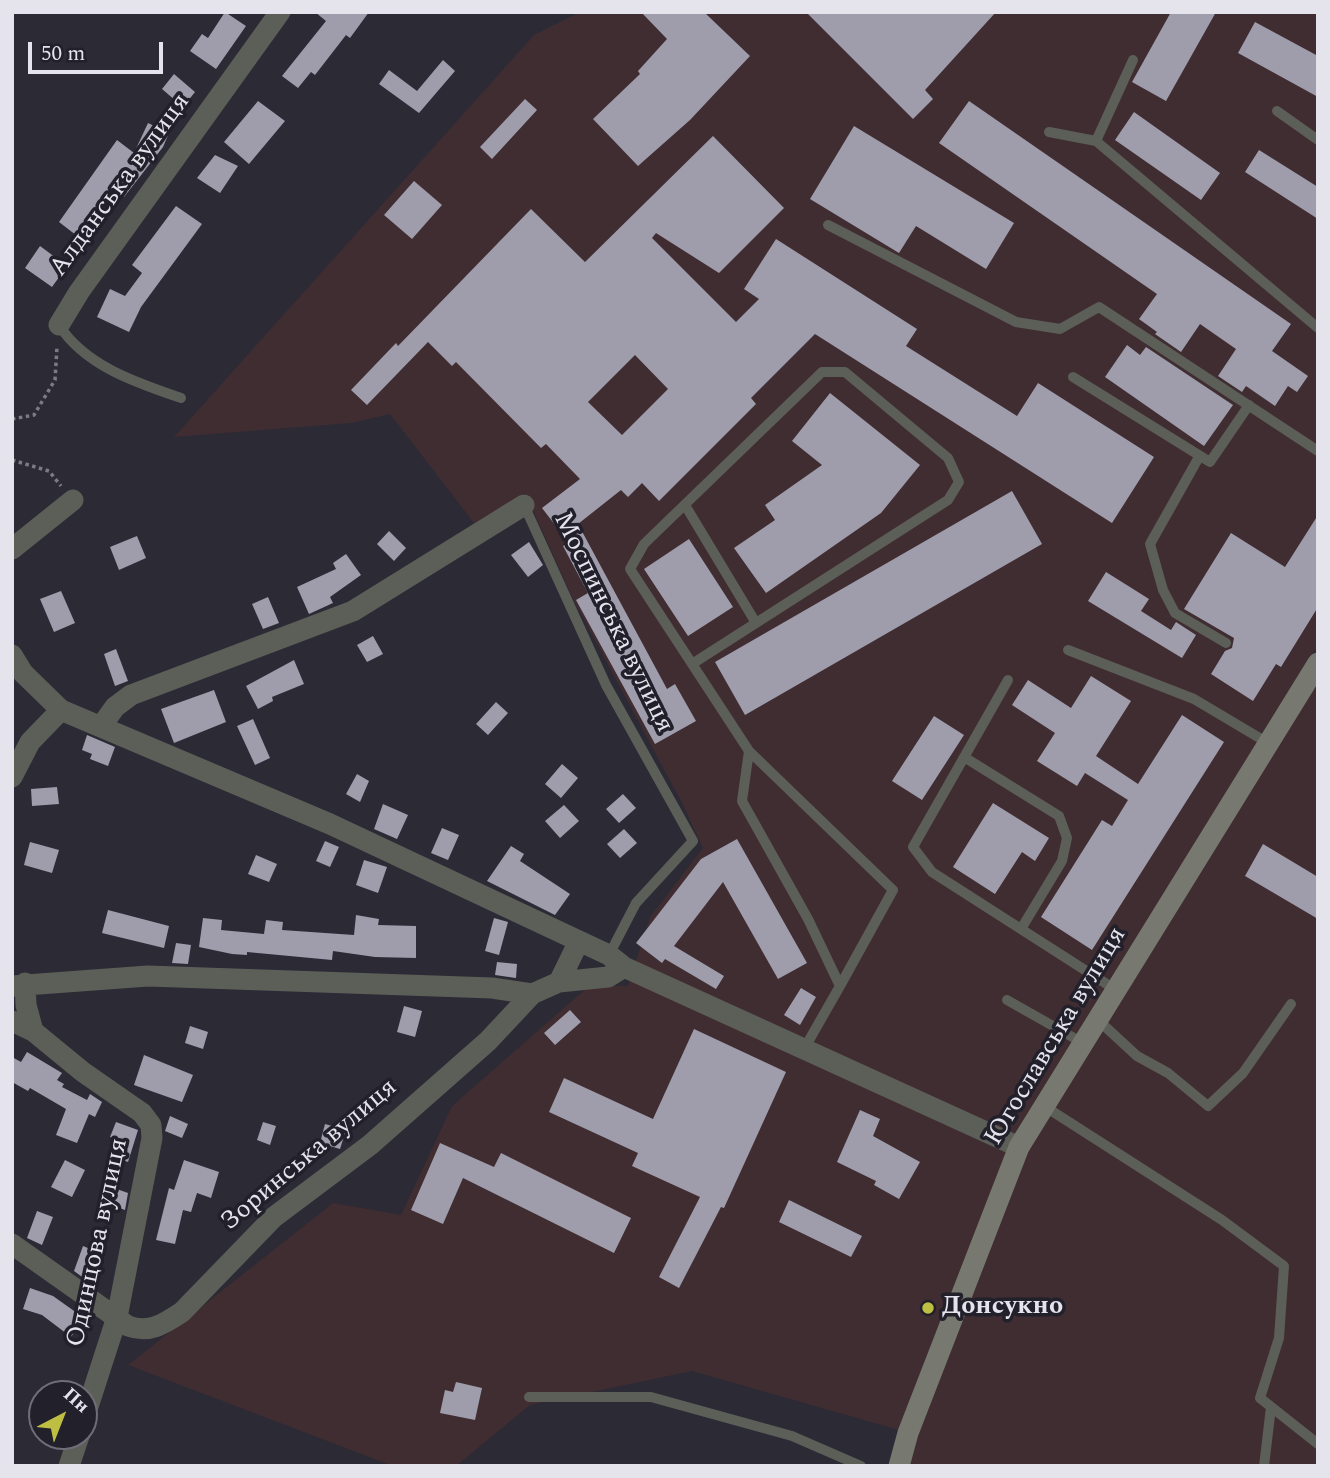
<!DOCTYPE html>
<meta charset="utf-8">
<style>
body{margin:0}
#map{position:relative;width:1330px;height:1478px;overflow:hidden;background:#2b2a35;font-family:Spectral,serif}
canvas{display:block}
.frame{position:absolute;inset:0;border:14px solid #e5e4ec;pointer-events:none}
.north{position:absolute;left:28px;top:1380px;width:70px;height:70px;box-sizing:border-box;background:#21202b;border:2px solid #6f6e78;border-radius:50%;rotate:42deg;font-size:19px;font-weight:700;line-height:28px;text-align:center;color:#e5e4ec}
.north::after{content:'';display:block;margin:auto;width:24px;height:32px;background:#bebf42;clip-path:polygon(50% 0,100% 100%,50% 72%,0 100%)}
.scale{position:absolute;left:28px;top:42px;width:135px;height:32px;box-sizing:border-box;border:4px solid #e5e4ec;border-top:0;padding-left:9px;font-size:21px;line-height:24px;white-space:nowrap;color:#e5e4ec;-webkit-text-stroke:5px #21202b;paint-order:stroke}
</style>
<div id="map">
<canvas width="1330" height="1478"></canvas>
<div class="frame"></div>
<div class="north">Пн</div>
<div class="scale">50 m</div>
</div>
<script>
const context = document.querySelector('canvas').getContext('2d');
context.lineJoin = 'round';
function fill(path, color) { context.fillStyle = color; context.fill(path, 'evenodd'); }
function strokePath(path, color, width, dash) { context.strokeStyle = color; context.lineWidth = width; context.lineCap = dash ? 'butt' : 'round'; context.setLineDash(dash || []); context.stroke(path); }
function write(font, color, halo, rows, align = 'center') {
  context.font = font + ' Spectral,serif'; context.lineWidth = 7; context.setLineDash([]); context.textBaseline = 'middle'; context.strokeStyle = halo; context.fillStyle = color; for (const [text, x, y, turn = 0] of rows) {
    context.save(); context.translate(x, y); context.rotate((+turn || 0) * Math.PI / 180); context.textAlign = isNaN(turn) ? turn : align; if (halo) context.strokeText(text, 0, 0); context.fillText(text, 0, 0); context.restore();
  }
}
const industrial = new Path2D(`
 M580 12H1318V645L1011 1142 899 1430 692 1371 530 1405 456 1466H393L128 1365 333 1203 401 1215 452 1106 589 986H628L650 917 703 848 683 805 574 601 525 493 474 523 390 414 351 423 174 437 534 35Z
 M1318 681V1466H909L917 1436 1027 1151Z`);
const building = new Path2D(`
 M225 12 246 26 216 69 190 51 202 34 208 38Z
 M315 12H369L350 38 346 35 315 75 311 72 298 88 282 76 326 21Z
 M641 12H704L750 56 690 120 638 166 593 119 640 74 638 71 667 39Z
 M806 12H996L925 90 933 99 913 119Z
 M1171 12H1216L1166 101 1132 82Z
 M1255 22 1318 56V97L1238 53Z
 M443 60 455 71 419 113 379 84 389 70 417 91Z
 M174 74 195 92 183 107 162 89Z
 M525 99 537 110 492 159 480 147Z
 M258 101 285 121 249 164 224 142Z
 M969 101 1291 324 1272 351 1308 376 1297 392 1288 386 1275 406 1246 386 1242 392 1218 376 1236 349 1200 324 1181 352 1155 334 1157 332 1139 319 1157 294 939 143Z
 M1134 112 1220 173 1201 200 1115 140Z
 M148 123 169 133 163 147 124 197 110 187 93 219 99 224 85 242 59 222 117 140 134 153Z
 M854 126 1014 223 986 269 916 226 899 253 810 199Z
 M713 136 784 208 719 273 656 233 652 238 736 322 759 299 744 289 776 239 917 329 906 346 1017 416 1038 383 1154 457 1112 523 815 334 751 398 756 404 659 501 642 483 628 497 621 490 578 524 667 689 675 684 696 721 655 744 576 600 588 593 563 546 569 543 542 508 580 479 546 444 541 448 456 362 452 366 428 342 367 405 351 390 396 343 398 346 531 209 585 262ZM635 355 668 389 622 435 588 402Z
 M1259 150 1318 187V219L1245 172Z
 M215 155 238 166 220 193 197 178Z
 M414 181 442 205 412 239 384 215Z
 M176 206 202 224 141 307 129 332 97 317 110 289 125 296 142 273 132 265Z
 M40 246 67 266 52 287 25 268Z
 M1127 345 1140 355 1146 347 1233 405 1204 446 1105 377Z
 M830 393 920 465 881 513 766 593 734 548 775 520 765 505 822 465 792 441Z
 M1012 491 1042 544 745 715 715 662Z
 M1318 515V607L1281 667 1276 664 1253 701 1211 674 1225 651 1232 648 1234 638 1184 609 1231 533 1285 567Z
 M389 531 406 548 394 561 377 544Z
 M137 536 146 558 119 570 110 547Z
 M689 539 733 607 688 636 644 569Z
 M529 542 543 565 528 577 511 555Z
 M346 554 361 575 330 597 333 603 309 614 297 587 336 569 333 563Z
 M1106 572 1149 599 1141 611 1171 630 1176 622 1196 635 1182 658 1088 601Z
 M61 591 75 623 54 632 40 599Z
 M268 597 279 623 263 629 252 604Z
 M373 636 383 654 367 662 357 645Z
 M116 649 128 681 115 686 104 654Z
 M294 660 304 684 272 697 273 701 258 709 246 686Z
 M1091 676 1131 701 1096 756 1138 784 1182 715 1224 742 1092 950 1041 917 1102 820 1112 826 1128 800 1085 773 1077 786 1037 761 1055 733 1012 705 1028 680 1071 708Z
 M214 690 226 722 174 743 161 709Z
 M496 702 508 713 488 735 476 724Z
 M934 716 964 735 922 800 892 781Z
 M253 719 270 758 255 765 237 726Z
 M87 735 115 747 108 766 90 759 92 754 82 750Z
 M562 764 578 778 561 798 545 784Z
 M357 774 369 781 360 802 346 794Z
 M57 787 59 804 32 806 31 789Z
 M623 794 636 808 619 823 606 809Z
 M993 803 1049 838 1035 861 1022 852 995 894 953 867Z
 M383 804 408 815 397 839 374 829Z
 M564 805 579 821 560 838 545 821Z
 M442 828 459 835 448 860 431 853Z
 M624 829 637 843 620 858 607 844Z
 M737 839 807 963 778 979 723 882 674 946 724 976 716 989 665 959 662 963 636 943 701 859Z
 M325 841 339 847 330 867 316 861Z
 M30 842 59 850 52 873 24 865Z
 M1263 844 1318 877V919L1245 876Z
 M511 846 524 854 520 861 570 894 555 915 487 881Z
 M256 855 277 864 269 882 248 874Z
 M364 860 387 867 378 893 356 885Z
 M108 910 169 926 164 948 102 933Z
 M356 915 379 919 378 925 416 926V958L375 957 333 951 332 960 247 952V955L232 954 199 947 203 918 222 920 221 930 264 934 266 920 283 922 282 930 354 935Z
 M494 918 508 922 499 955 485 951Z
 M176 943 191 945 188 964 172 963Z
 M497 962 517 964 516 978 495 975Z
 M801 988 816 997 800 1025 784 1015Z
 M404 1006 422 1011 415 1037 397 1032Z
 M570 1010 581 1022 555 1045 544 1033Z
 M190 1026 208 1032 203 1049 185 1043Z
 M694 1029 786 1072 724 1208 721 1207 679 1288 659 1277 700 1197 632 1166 638 1153 549 1112 564 1078 653 1119Z
 M27 1052 62 1073 57 1080 64 1084 62 1087 87 1100 90 1094 102 1102 95 1117 89 1114 77 1143 56 1135 66 1109 30 1088 28 1091 12 1082V1057L21 1062Z
 M144 1055 193 1075 182 1102 134 1085Z
 M860 1110 880 1119 873 1136 920 1162 899 1199 874 1185 876 1181 837 1162Z
 M170 1116 188 1124 182 1138 165 1131Z
 M116 1122 138 1130 128 1162 109 1155 116 1139 110 1137Z
 M263 1122 276 1126 270 1145 257 1140Z
 M325 1124 346 1130 340 1149 320 1143Z
 M440 1143 494 1167 501 1153 631 1218 614 1253 463 1178 443 1224 411 1210Z
 M65 1160 85 1170 72 1197 51 1187Z
 M184 1160 219 1172 211 1198 197 1193 191 1212 183 1210 175 1244 156 1240 169 1188 174 1190Z
 M114 1188 128 1193 125 1210 109 1204Z
 M789 1200 862 1236 851 1257 779 1222Z
 M37 1211 53 1217 42 1245 27 1238Z
 M83 1246 100 1253 89 1282 74 1271Z
 M30 1288 53 1296 84 1318 71 1337 42 1315 23 1309Z
 M456 1382 482 1388 475 1420 440 1413 445 1390 453 1392Z`);
const path = new Path2D(`
 M12 419 34 415 55 380 57 347
 M12 460 49 471 61 486`);
const lane = new Path2D(`
 M1277 111 1318 140
 M1049 132 1096 141 1318 328
 M1096 141 1133 60
 M828 225 1016 322 1060 329 1099 307 1318 451
 M59 325C85 366 137 383 181 398
 M1073 377 1210 462 1249 405
 M1199 457 1150 544 1163 590 1175 613 1226 643
 M524 505 606 685 693 841 636 903 609 955
 M685 505 756 623
 M1068 650 1194 699 1268 743
 M692 664 948 500 959 482 948 458 845 372H822L644 544 630 569 749 751 742 801 808 919 840 986 804 1049
 M1008 680 913 847 932 872 1116 990
 M749 751 893 890 840 986
 M964 757 1059 816 1067 838 1062 861 1021 929
 M1007 1000 1083 1043
 M1098 1020 1137 1056 1168 1073 1208 1106 1243 1073 1291 1004
 M1044 1106 1222 1220 1284 1266 1279 1338 1260 1398 1318 1444
 M529 1397H651L792 1436 861 1466
 M1264 1466 1271 1407`);
const street = new Path2D(`
 M59 325 79 292 280 12
 M12 549 73 500
 M12 655 23 673 61 710 330 824 579 941 609 955 624 967 1019 1147
 M102 725 115 707 131 695 353 611 524 505
 M12 777 30 742 61 710
 M559 982 579 941
 M25 983 26 1005 33 1031
 M12 986 148 976 492 988 532 994
 M12 1021 33 1031 83 1072 142 1113 151 1125 152 1138 117 1317 84 1419
 M12 1244 128 1326C149 1334 164 1324 182 1312L274 1217 370 1145 488 1041 532 994 559 982 608 977 624 967
 M69 1466 79 1436`);
const secondary = new Path2D(`
 M899 1466 908 1433 1019 1147 1318 663`);
const markers = [
 [928,1308,7,"#bebf42"]
];
const streetNames = [
 ["Алданська вулиця",121,186,-54],
 ["Моспинська вулиця",612,623,64],
 ["Югославська вулиця",1057,1037,-59],
 ["Зоринська вулиця",310,1156,-40],
 ["Одинцова вулиця",99,1243,-78]
];
const poiNames = [
 ["Донсукно",942,1308]
];
fill(industrial, '#402d31');
fill(building, '#9f9dac');
strokePath(path, '#7c7b84', 3.5, [3.5, 3.5]);
strokePath(lane, '#5c5e58', 10);
strokePath(street, '#5c5e58', 21);
strokePath(secondary, '#777970', 21);
for (const [x, y, r, color] of markers) { const dot = new Path2D(); dot.arc(x, y, r, 0, 2 * Math.PI); context.fillStyle = color; context.fill(dot); strokePath(dot, '#21202b', 2.5); }
write('26px', '#e5e4ec', '#21202b', streetNames);
write('bold 26px', '#e5e4ec', '#21202b', poiNames, 'left');
</script>
